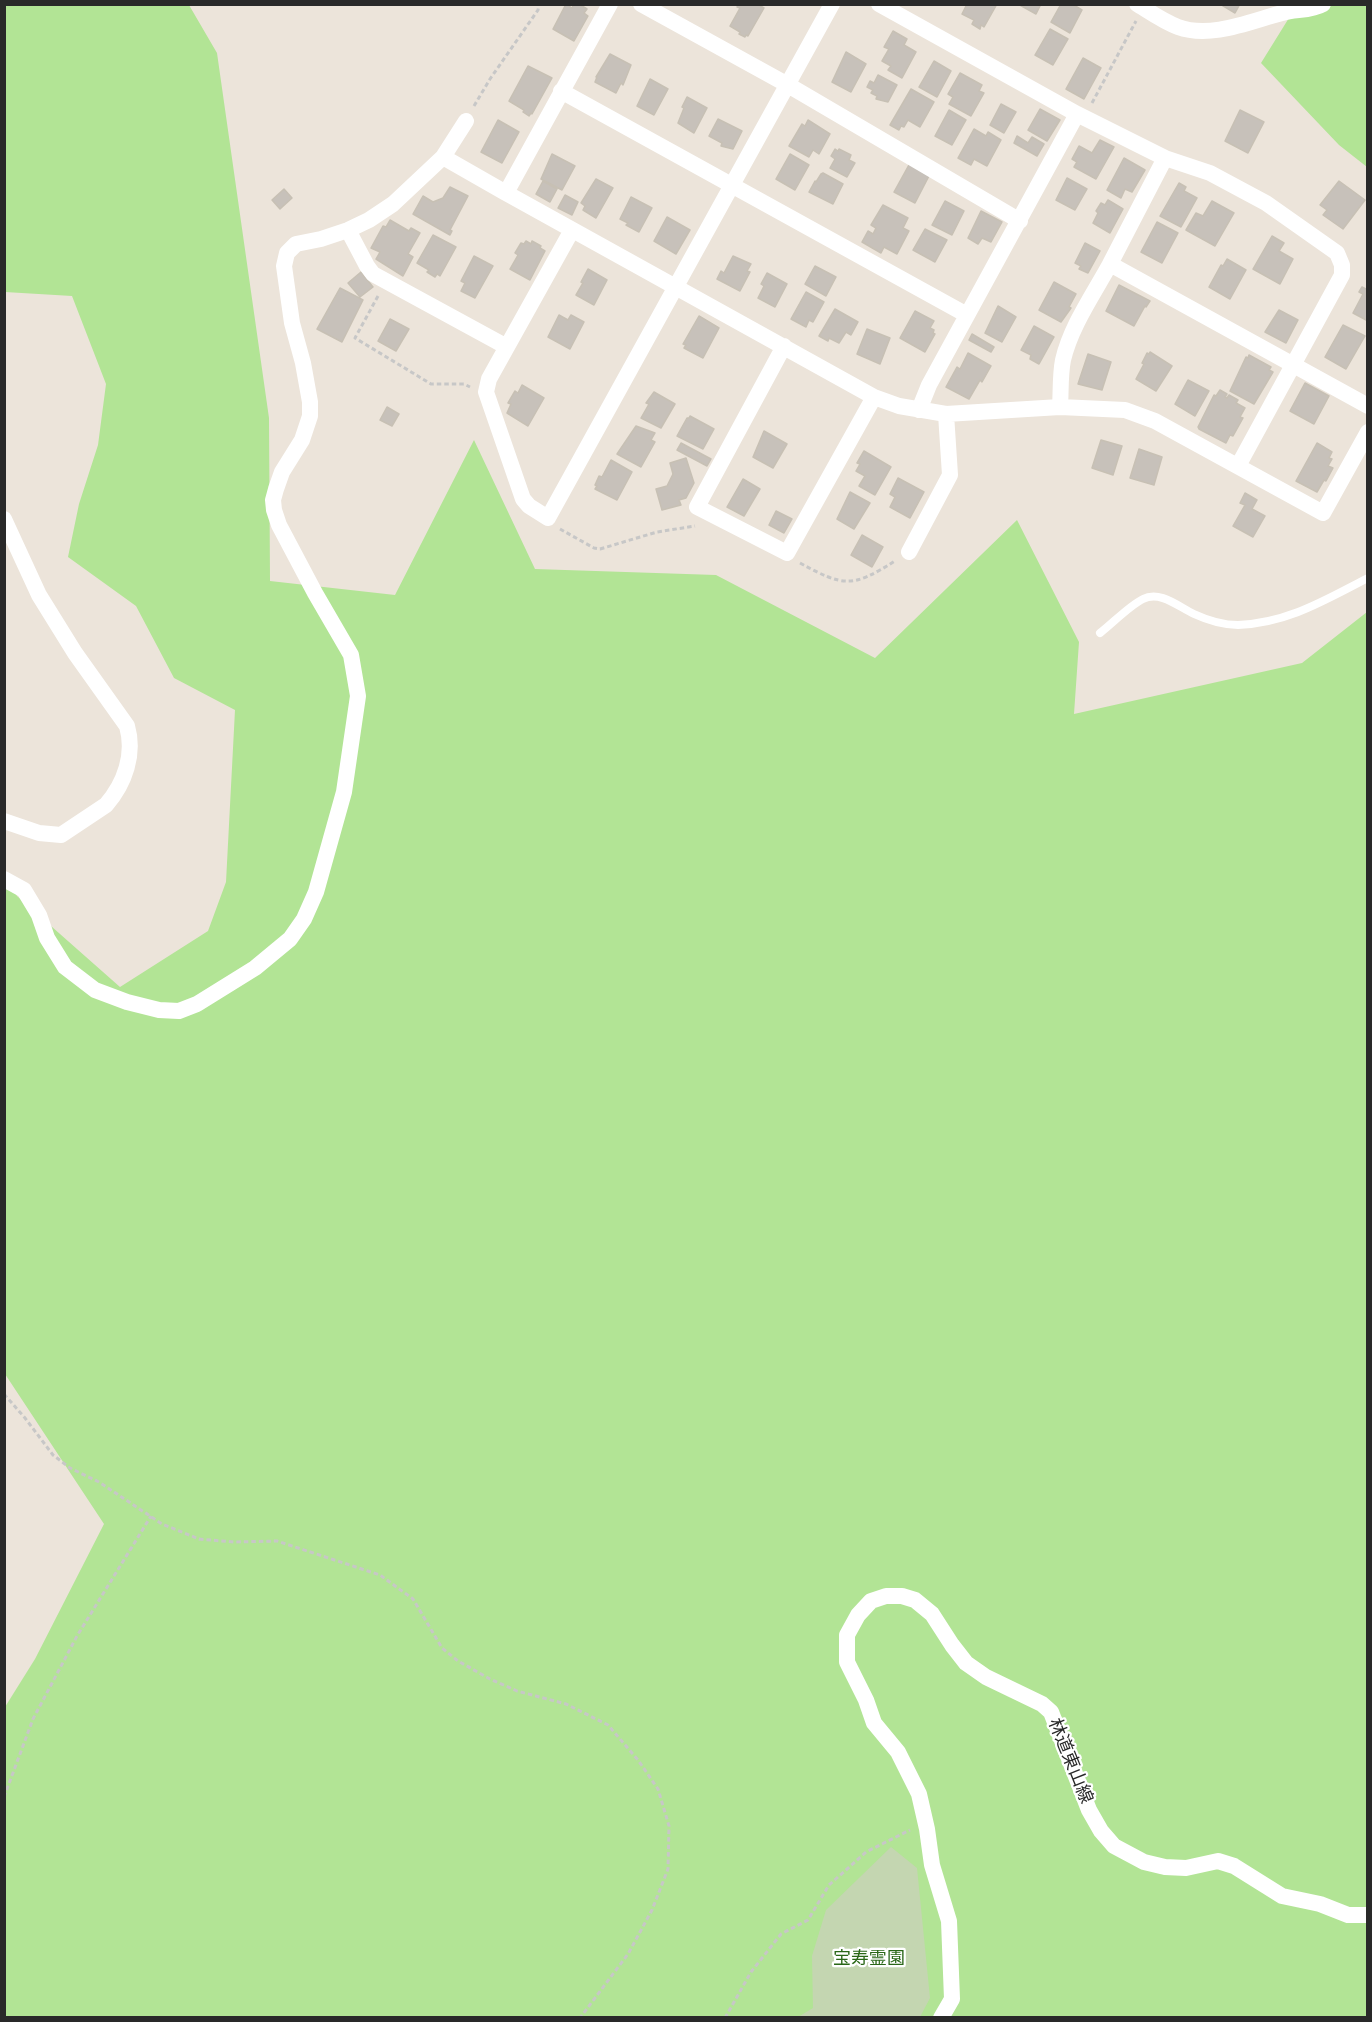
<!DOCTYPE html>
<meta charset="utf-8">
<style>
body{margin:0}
#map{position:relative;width:1372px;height:2022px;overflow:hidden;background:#ece4da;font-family:"Fira Sans",sans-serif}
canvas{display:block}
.frame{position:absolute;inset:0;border:6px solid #292929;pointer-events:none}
</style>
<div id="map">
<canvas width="1372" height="2022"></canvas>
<div class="frame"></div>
</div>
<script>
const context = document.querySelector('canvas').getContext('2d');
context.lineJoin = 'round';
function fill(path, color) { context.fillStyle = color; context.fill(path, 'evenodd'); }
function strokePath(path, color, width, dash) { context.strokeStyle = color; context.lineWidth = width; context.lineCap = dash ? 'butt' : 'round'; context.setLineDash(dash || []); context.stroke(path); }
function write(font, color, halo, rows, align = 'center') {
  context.font = font + ' "Fira Sans","Noto Sans JP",sans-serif'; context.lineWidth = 4.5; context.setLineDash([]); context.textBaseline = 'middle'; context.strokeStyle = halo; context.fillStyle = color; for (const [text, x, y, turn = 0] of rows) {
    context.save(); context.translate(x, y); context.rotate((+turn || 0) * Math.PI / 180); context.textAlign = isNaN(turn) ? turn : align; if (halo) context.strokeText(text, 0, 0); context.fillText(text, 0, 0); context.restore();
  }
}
const green = new Path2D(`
 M5 5H189L217 53 269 418 270 581 395 595 474 440 535 569 716 575 875 658 1017 520 1079 642 1074 714 1302 663 1367 612V2017H5V1707L35 1659 104 1524 5 1374 4 872 17 896 120 987 208 931 226 882 235 710 174 678 136 606 68 557 79 504 98 445 106 384 72 296 5 292Z
 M1297 5H1367V167L1339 145 1261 63Z`);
const cemetery = new Path2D(`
 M891 1847 917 1868 930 1998 920 2017H798L813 2008 812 1956 826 1910Z`);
const building = new Path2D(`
 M566 4 572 8 574 4H579L587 9 584 13 588 16 574 41 553 29Z
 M739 4H757L764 8 748 36 746 35 745 37 739 34 740 32 730 26 740 8 737 7Z
 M967 4H997L984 27 981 25 980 29 972 24 974 20 962 14Z
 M1018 4H1041L1036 14Z
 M1061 4H1072L1082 10 1070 33 1051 22Z
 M1220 4H1240L1235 13Z
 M1050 29 1068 39 1053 65 1035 55Z
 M893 31 907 39 904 45 916 52 902 78 888 70 891 66 882 61 889 49 884 47Z
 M846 52 866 64 851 92 832 82Z
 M610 54 631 65 623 85 621 83 616 93 595 82 597 77H596Z
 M1083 58 1101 68 1084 99 1066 89Z
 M934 61 951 71 937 97 919 87Z
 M528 66 552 78 532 114 531 113 529 116 523 112 524 110 509 101Z
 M960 73 982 85 979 91 984 93 971 116 949 104 953 97 948 94Z
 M878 75 897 85 888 102 876 99 877 96 871 93 873 90 867 87 870 81 874 83Z
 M650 79 668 89 654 115 637 106Z
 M911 89 934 102 920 127 908 120 904 127 901 126 899 130 890 125Z
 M687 97 707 108 694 133 678 123 684 108 682 107Z
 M1001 104 1016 112 1004 133 990 125Z
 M1040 109 1060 120 1047 141 1028 130Z
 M949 110 966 120 952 145 935 136Z
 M1240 110 1264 122 1248 153 1225 141Z
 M718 119 742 131 733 149 721 146 722 143 709 136Z
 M498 120 519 132 502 163 481 152Z
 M808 120 830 134 819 154 813 150 809 157 789 146 802 124 805 126Z
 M974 129 986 136 988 132 1001 140 987 166 974 159 971 165 958 158Z
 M1017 136 1028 143 1032 137 1044 144 1037 156 1014 143Z
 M1100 140 1114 147 1096 179 1074 167 1077 162 1072 159 1079 146 1092 153Z
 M835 149 838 151 839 149 851 155 849 160 855 163 847 177 830 168 835 159 831 156Z
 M552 154 575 166 562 190 541 179Z
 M790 154 809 165 795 190 776 179Z
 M1124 158 1145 170 1132 192 1125 189 1121 198 1107 190Z
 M910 163 930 174 915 203 894 192Z
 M823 173 843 184 833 204 809 192 815 181 816 182 821 174Z
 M1067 178 1087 189 1075 210 1056 200Z
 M596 179 613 188 596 218 583 210 585 206 581 203Z
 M543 181 557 189 550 202 536 194Z
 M1339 181 1365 200 1343 229 1323 215 1327 210 1320 205Z
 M1179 183 1186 187 1184 191 1197 198 1181 227 1160 216Z
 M450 187 468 196 450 230 452 231 450 235 413 214 423 196 433 202 443 198Z
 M284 189 292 198 280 209 272 200Z
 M565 195 578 202 572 215 558 208Z
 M631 197 652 208 639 232 626 225 628 223 620 219Z
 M1108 200 1123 209 1110 233 1093 223 1098 213 1096 211 1101 203 1105 205Z
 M945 201 964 211 952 235 932 225Z
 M1212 201 1234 213 1215 246 1186 230 1196 213 1203 216Z
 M883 205 908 218 903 228 909 231 897 254 884 247 881 253 862 242 868 231 873 234 876 228 871 225Z
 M981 211 1002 222 991 242 982 238 978 244 968 238Z
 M667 217 690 230 676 254 654 241Z
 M390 220 409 231 411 228 420 233 408 254 413 257 403 276 376 259 380 252 371 248 383 226 386 227Z
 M1157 222 1178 233 1162 263 1141 252Z
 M925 229 947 240 935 262 913 250Z
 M433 235 456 247 440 276 437 274 435 277 427 272 429 270 417 263Z
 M1272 236 1284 243 1279 251 1293 259 1280 284 1253 269Z
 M526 241 531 244 532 241 541 246 540 248 545 251 530 280 510 269 518 255 515 253 521 243 524 244Z
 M1085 243 1100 251 1088 273 1079 269 1081 266 1075 263Z
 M474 256 493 266 475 298 461 291 465 283 461 281Z
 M733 256 751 264 747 271 750 272 740 291 717 279 721 271 724 273Z
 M1227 259 1246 270 1230 299 1209 287 1221 265 1223 266Z
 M815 266 836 277 826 296 805 284Z
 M588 269 607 280 594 305 576 295 583 283 581 282Z
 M361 272 373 287 360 297 348 283Z
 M767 273 787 284 775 307 758 298 764 286 761 284Z
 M1054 282 1076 294 1069 307 1071 308 1061 322 1039 310Z
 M1119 285 1150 301 1146 307 1145 306 1134 326 1106 311Z
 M1362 287 1368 290V321L1353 313 1363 294 1359 292Z
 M340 288 363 300 342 342 317 329Z
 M806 292 824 302 813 322 809 320 806 327 791 319Z
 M998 306 1016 317 1002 342 985 333Z
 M835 309 858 322 851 335 846 332 839 343 829 338 828 341 819 336Z
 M1279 310 1298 320 1286 343 1265 332Z
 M915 311 934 321 930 328 934 330 933 333 935 334 925 352 900 338Z
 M559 315 568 320 571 315 584 322 570 349 548 337Z
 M699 316 719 328 703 358 684 348 686 345 683 344Z
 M390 319 409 329 396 351 378 341Z
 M1343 325 1365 336 1346 369 1325 357Z
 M1034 326 1054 337 1039 364 1030 359 1031 355 1021 350Z
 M867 329 890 338 880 364 857 354Z
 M972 334 994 347 991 352 969 340Z
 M1150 352 1172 366 1156 391 1136 379 1144 364 1142 363 1147 353 1149 354Z
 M968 353 991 366 982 382 980 380 969 399 946 387 957 367 960 369Z
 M1088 354 1111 362 1102 390 1078 384Z
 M1249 355 1271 367 1269 370 1273 372 1254 404 1230 391 1246 357 1248 358Z
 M1188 380 1209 391 1195 416 1175 404Z
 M1305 383 1329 396 1314 424 1290 411Z
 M522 385 544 398 528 426 507 413 511 404 508 403 515 391 518 393Z
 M1220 390 1227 394 1225 397 1227 398 1229 395 1238 400 1236 403 1245 408 1240 417 1243 418 1233 436 1230 435 1226 443 1199 429 1198 427 1214 395 1216 396Z
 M654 392 675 404 661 428 641 418 649 404 646 403Z
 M387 407 399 414 392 426 380 420Z
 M690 416 714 429 703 449 677 436 687 418H689Z
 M636 426 655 433 651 440 655 442 641 467 617 454Z
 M764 431 787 444 773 468 753 457Z
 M1101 440 1122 446 1113 475 1092 468Z
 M681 443 711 459 707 466 677 450Z
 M1317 443 1332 452 1329 458 1332 459 1328 466 1333 468 1326 481 1324 480 1317 492 1296 481Z
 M1139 449 1162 457 1154 485 1130 478Z
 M864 451 891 467 875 495 859 486 865 476 856 471 860 464 857 463Z
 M686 458 694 483 686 498 679 500 681 505 662 510 656 489 667 486 673 474 670 463Z
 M611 460 632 472 617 500 595 489 597 486 595 485 599 476 602 477Z
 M898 478 924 492 910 518 890 507 895 497 890 494Z
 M743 479 760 489 744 516 727 507Z
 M850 492 870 503 854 529 837 519Z
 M1245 493 1257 500 1252 509 1265 516 1253 537 1233 526 1245 505 1240 503Z
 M776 511 792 519 784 533 769 525Z
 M862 535 883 547 872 567 851 555Z`);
const path = new Path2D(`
 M1092 103 1136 21
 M474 106 490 79 538 10 539 4
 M378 296 355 338 431 384H464L470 387
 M560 529 594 548 600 549 657 532 695 526
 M800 563C844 587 852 588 895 561
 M4 1394 25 1418 53 1455 70 1468 99 1482 162 1524 199 1539 234 1542 277 1541 380 1575 413 1599 442 1648 458 1661 490 1679 517 1691 566 1704 608 1725 638 1760 658 1789 669 1826 668 1869 652 1910 628 1954 580 2018
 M4 1797 33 1719 77 1636 151 1516
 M725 2018 751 1972 781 1934 808 1920 829 1885 866 1852 910 1830`);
const service = new Path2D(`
 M1100 633C1113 623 1129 606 1143 599 1160 590 1179 607 1194 614 1207 620 1224 625 1238 625 1288 623 1325 600 1368 578`);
const minor = new Path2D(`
 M610 4 506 193 874 397 899 406 946 414 950 475 909 552
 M641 4 788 85 1020 221
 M879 4 1077 114 1165 158
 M1137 4C1150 12 1164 22 1178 27 1211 39 1251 21 1282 13 1295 9 1311 11 1323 4
 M561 91 967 315
 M443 157 506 193
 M348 230 367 266 373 274 507 347
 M572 230 489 379 486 392 523 499 529 506 548 518 832 4
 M784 346 697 507 787 553 874 397
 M1060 407C1061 392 1060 375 1063 360 1071 326 1093 295 1110 264
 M919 410 929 385 1077 114
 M946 414 1060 407 1125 410 1155 421 1323 513 1368 432
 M1238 466 1342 275V265L1337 253 1266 203 1210 173 1165 158 1110 264 1368 406
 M4 519 39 595 75 653 127 726C135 754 125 783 106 805L61 835 39 833 4 821
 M4 879 24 890 39 915 47 938 65 967 95 990 127 1002 159 1010 179 1011 197 1004 255 968 290 939 304 919 316 892 344 792 358 696 351 655 315 593 279 525 274 510 273 500 276 489 282 472 302 440 310 416V402L303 363 292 323 284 266 287 253 296 244 321 239 348 230 369 220 393 204 443 157 466 121
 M941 2018 952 1999 949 1921 932 1865 927 1829 919 1794 898 1752 874 1723 866 1700 847 1662V1635L858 1615 871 1601 886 1596H902L915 1600 932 1614 952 1645 966 1663 986 1677 1042 1704 1051 1712 1089 1810 1101 1831 1114 1846 1144 1862 1165 1867 1186 1868 1218 1861 1234 1866 1282 1896 1320 1904 1348 1915H1368`);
const streetNames = [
 ["林道東山線",1070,1761,68]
];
const parkNames = [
 ["宝寿霊園",869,1959]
];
fill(green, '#b2e495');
fill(cemetery, '#c4d6b1');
fill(building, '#c7c1ba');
strokePath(building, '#c7c0b4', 1.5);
strokePath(path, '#c7c7c7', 3, [4.5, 3]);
strokePath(service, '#fff', 8);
strokePath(minor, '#fff', 16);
write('18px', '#292929', '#fff', streetNames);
write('18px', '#2a6718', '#fff', parkNames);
</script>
